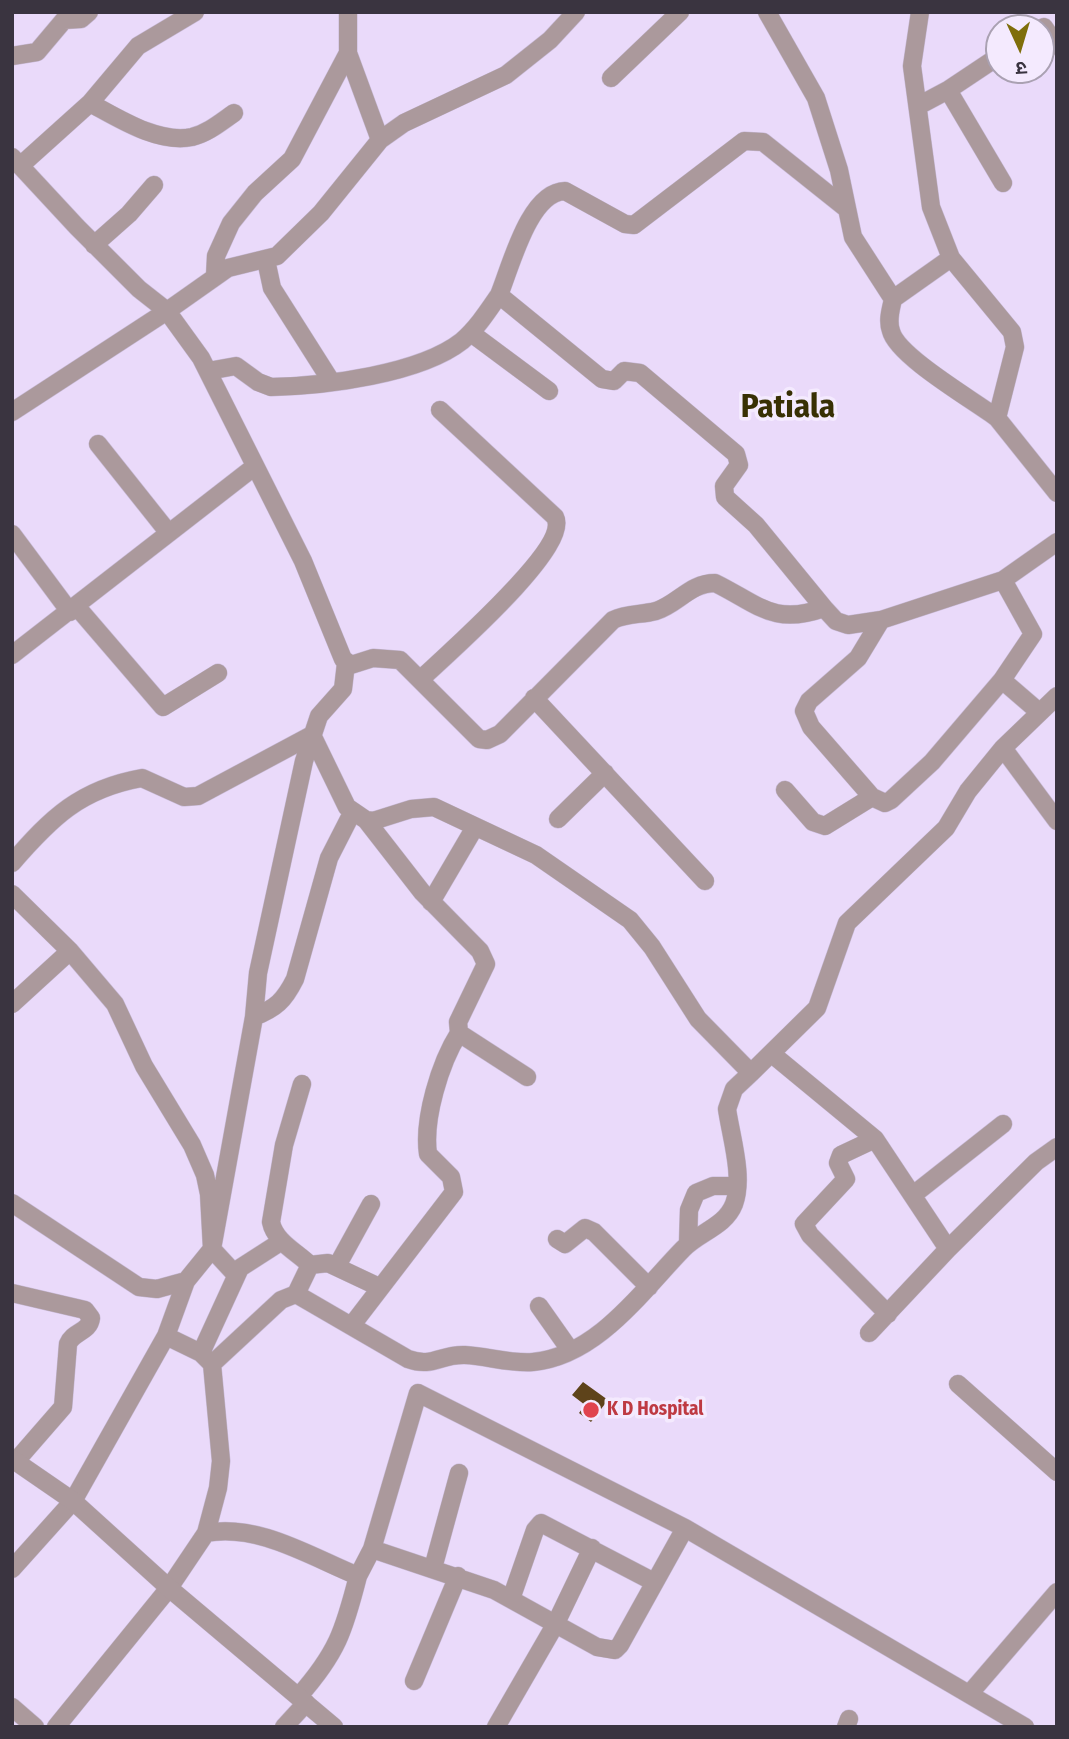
<!DOCTYPE html>
<meta charset="utf-8">
<style>
body{margin:0}
#map{position:relative;width:1069px;height:1739px;overflow:hidden;background:#eadafa;font-family:"Fira Sans Condensed","Noto Sans Devanagari",sans-serif}
canvas{display:block}
.frame{position:absolute;inset:0;border:14px solid #3a3440;pointer-events:none}
.north{position:absolute;left:985px;top:14px;width:70px;height:70px;box-sizing:border-box;background:#f4eafe;border:2px solid #aaa1b2;border-radius:50%;rotate:176deg;font-size:19px;font-weight:700;line-height:28px;text-align:center;color:#3a3440}
.north::after{content:'';display:block;margin:auto;width:24px;height:32px;background:#7f6e0b;clip-path:polygon(50% 0,100% 100%,50% 72%,0 100%)}
</style>
<div id="map">
<canvas width="1069" height="1739"></canvas>
<div class="frame"></div>
<div class="north">उ</div>
</div>
<script>
const context = document.querySelector('canvas').getContext('2d');
context.lineJoin = 'round';
function fill(path, color) { context.fillStyle = color; context.fill(path, 'evenodd'); }
function strokePath(path, color, width, dash) { context.strokeStyle = color; context.lineWidth = width; context.lineCap = dash ? 'butt' : 'round'; context.setLineDash(dash || []); context.stroke(path); }
function write(font, color, halo, rows, align = 'center') {
  context.font = font + ' "Fira Sans Condensed",sans-serif'; context.lineWidth = 7; context.setLineDash([]); context.textBaseline = 'middle'; context.strokeStyle = halo; context.fillStyle = color; for (const [text, x, y, turn = 0] of rows) {
    context.save(); context.translate(x, y); context.rotate((+turn || 0) * Math.PI / 180); context.textAlign = isNaN(turn) ? turn : align; if (halo) context.strokeText(text, 0, 0); context.fillText(text, 0, 0); context.restore();
  }
}
const building = new Path2D(`
 M583 1382 608 1400 591 1422 579 1413 585 1405 572 1395Z`);
const minor = new Path2D(`
 M767 12 816 98 839 170 853 237 893 299 951 258
 M920 12 912 66 931 207 951 258 1012 332 1015 347 997 418 1057 493
 M1041 29 1044 27 1057 46
 M348 53 380 140
 M12 56 37 52 64 20 81 19 89 12
 M611 78 680 12
 M948 90 999 56
 M90 103C118 118 158 144 192 137 208 133 221 122 234 113
 M918 106 948 90 1003 183
 M12 157 77 227 139 289 167 311 201 358 303 561 343 659 351 665 373 658 400 660 479 739 487 740 500 734 613 620C627 613 641 615 656 611 678 604 690 583 715 583 758 604 773 626 824 608L836 621 848 625 881 620 1003 580 1057 542
 M20 166 90 103 138 46 195 12
 M94 245 129 214 154 185
 M266 260 272 288 331 381
 M215 276 216 256 231 223 255 193 292 159 348 53V12
 M499 295C511 266 529 192 565 191L625 224 634 225 744 141 763 142 847 209
 M893 299C891 309 887 320 891 331 897 356 973 400 997 418
 M471 333 549 391
 M208 371 236 366 258 382 271 387C325 386 420 374 462 341 477 328 488 311 499 295L602 379 614 381 624 371 640 373 736 454 739 465 724 486 725 497 756 525 824 608
 M12 412 167 311 228 268 277 256 321 213 380 140 404 123 506 75 550 40 576 12
 M98 444 168 532
 M12 534 70 612
 M77 607 163 707 218 673
 M12 655 254 467
 M421 679C445 656 571 547 555 517L440 410
 M1002 680 1033 634 1003 580
 M534 698 705 881
 M1003 748 1057 821
 M785 790 813 822 825 826 872 797 885 803 891 800 932 762 1002 680 1038 711
 M872 797 811 727 804 711 809 701 858 658 881 620
 M558 819 605 773
 M366 820 422 892 480 951 486 964 458 1022 459 1033 527 1077
 M12 863C51 818 80 789 142 778L184 797 198 796 312 735 347 807 366 820 373 821 411 809 434 807 536 855 630 920 652 947 698 1019 751 1073 817 1008 847 923 946 828 968 791 1003 748 1057 696
 M12 894 70 951 115 1004 144 1066 192 1145 205 1175 209 1194 212 1249 236 1275
 M431 902 475 827
 M12 1004 70 951
 M254 1017C276 1008 284 1001 295 979L329 858 352 813
 M772 1054 875 1139 948 1249 1036 1162 1057 1147
 M875 1139 841 1155 838 1163 846 1179 804 1224 810 1235 888 1314
 M913 1195 1003 1124
 M12 1203 139 1287 157 1289 186 1281
 M557 1239 565 1244 585 1228 594 1232 649 1287
 M688 1243 689 1210 696 1193 713 1186H737
 M310 1265 328 1263 379 1287
 M337 1266 371 1204
 M12 1293 85 1310 91 1318C89 1333 73 1331 68 1344L63 1407 16 1461
 M296 1294 310 1265C297 1252 275 1242 271 1222L284 1145 302 1084
 M539 1306 570 1350
 M352 1325 454 1192 451 1177 428 1154C423 1119 440 1063 459 1033
 M869 1333 948 1249
 M166 1336 201 1353 212 1364 281 1300 296 1294 408 1359C433 1368 440 1354 465 1355 487 1356 511 1364 533 1362 597 1356 642 1291 683 1249 699 1232 725 1227 734 1204 744 1177 731 1137 727 1109L734 1089 751 1073
 M201 1353 240 1268 282 1241
 M958 1384 1057 1472
 M206 1533 218 1488 221 1461 212 1364
 M372 1549 494 1590 597 1647 615 1650 620 1645 685 1528
 M433 1568 459 1473
 M12 1569 73 1501 166 1336 186 1281 212 1249 254 1017 258 973 304 761 319 716 343 689 346 663
 M511 1599 535 1530 541 1523 654 1582
 M414 1681 458 1576
 M971 1692 1057 1592
 M299 1696C337 1653 344 1631 358 1576
 M12 1707 35 1727
 M56 1727 169 1588 206 1533C258 1523 311 1557 358 1576L372 1549 418 1393 685 1528 1025 1727
 M284 1727 306 1703
 M496 1727 555 1625 592 1548
 M846 1727 849 1719`);
const tertiary = new Path2D(`
 M12 1459 73 1501 169 1588 334 1727`);
const markers = [
 [591,1410,9,"#e0444e"]
];
const healthNames = [
 ["K D Hospital",607,1410]
];
const townNames = [
 ["Patiala",788,408]
];
fill(building, '#5e431a');
strokePath(minor, '#c7b9d5', 19);
strokePath(tertiary, '#c7b9d5', 19);
strokePath(minor, '#ab999c', 18);
strokePath(tertiary, '#ab999c', 18);
for (const [x, y, r, color] of markers) { const dot = new Path2D(); dot.arc(x, y, r, 0, 2 * Math.PI); context.fillStyle = color; context.fill(dot); strokePath(dot, '#f4eafe', 2.5); }
write('bold 19px', '#be3a42', '#f4eafe', healthNames, 'left');
write('bold 33px', '#383004', '#f4eafe', townNames);
</script>
